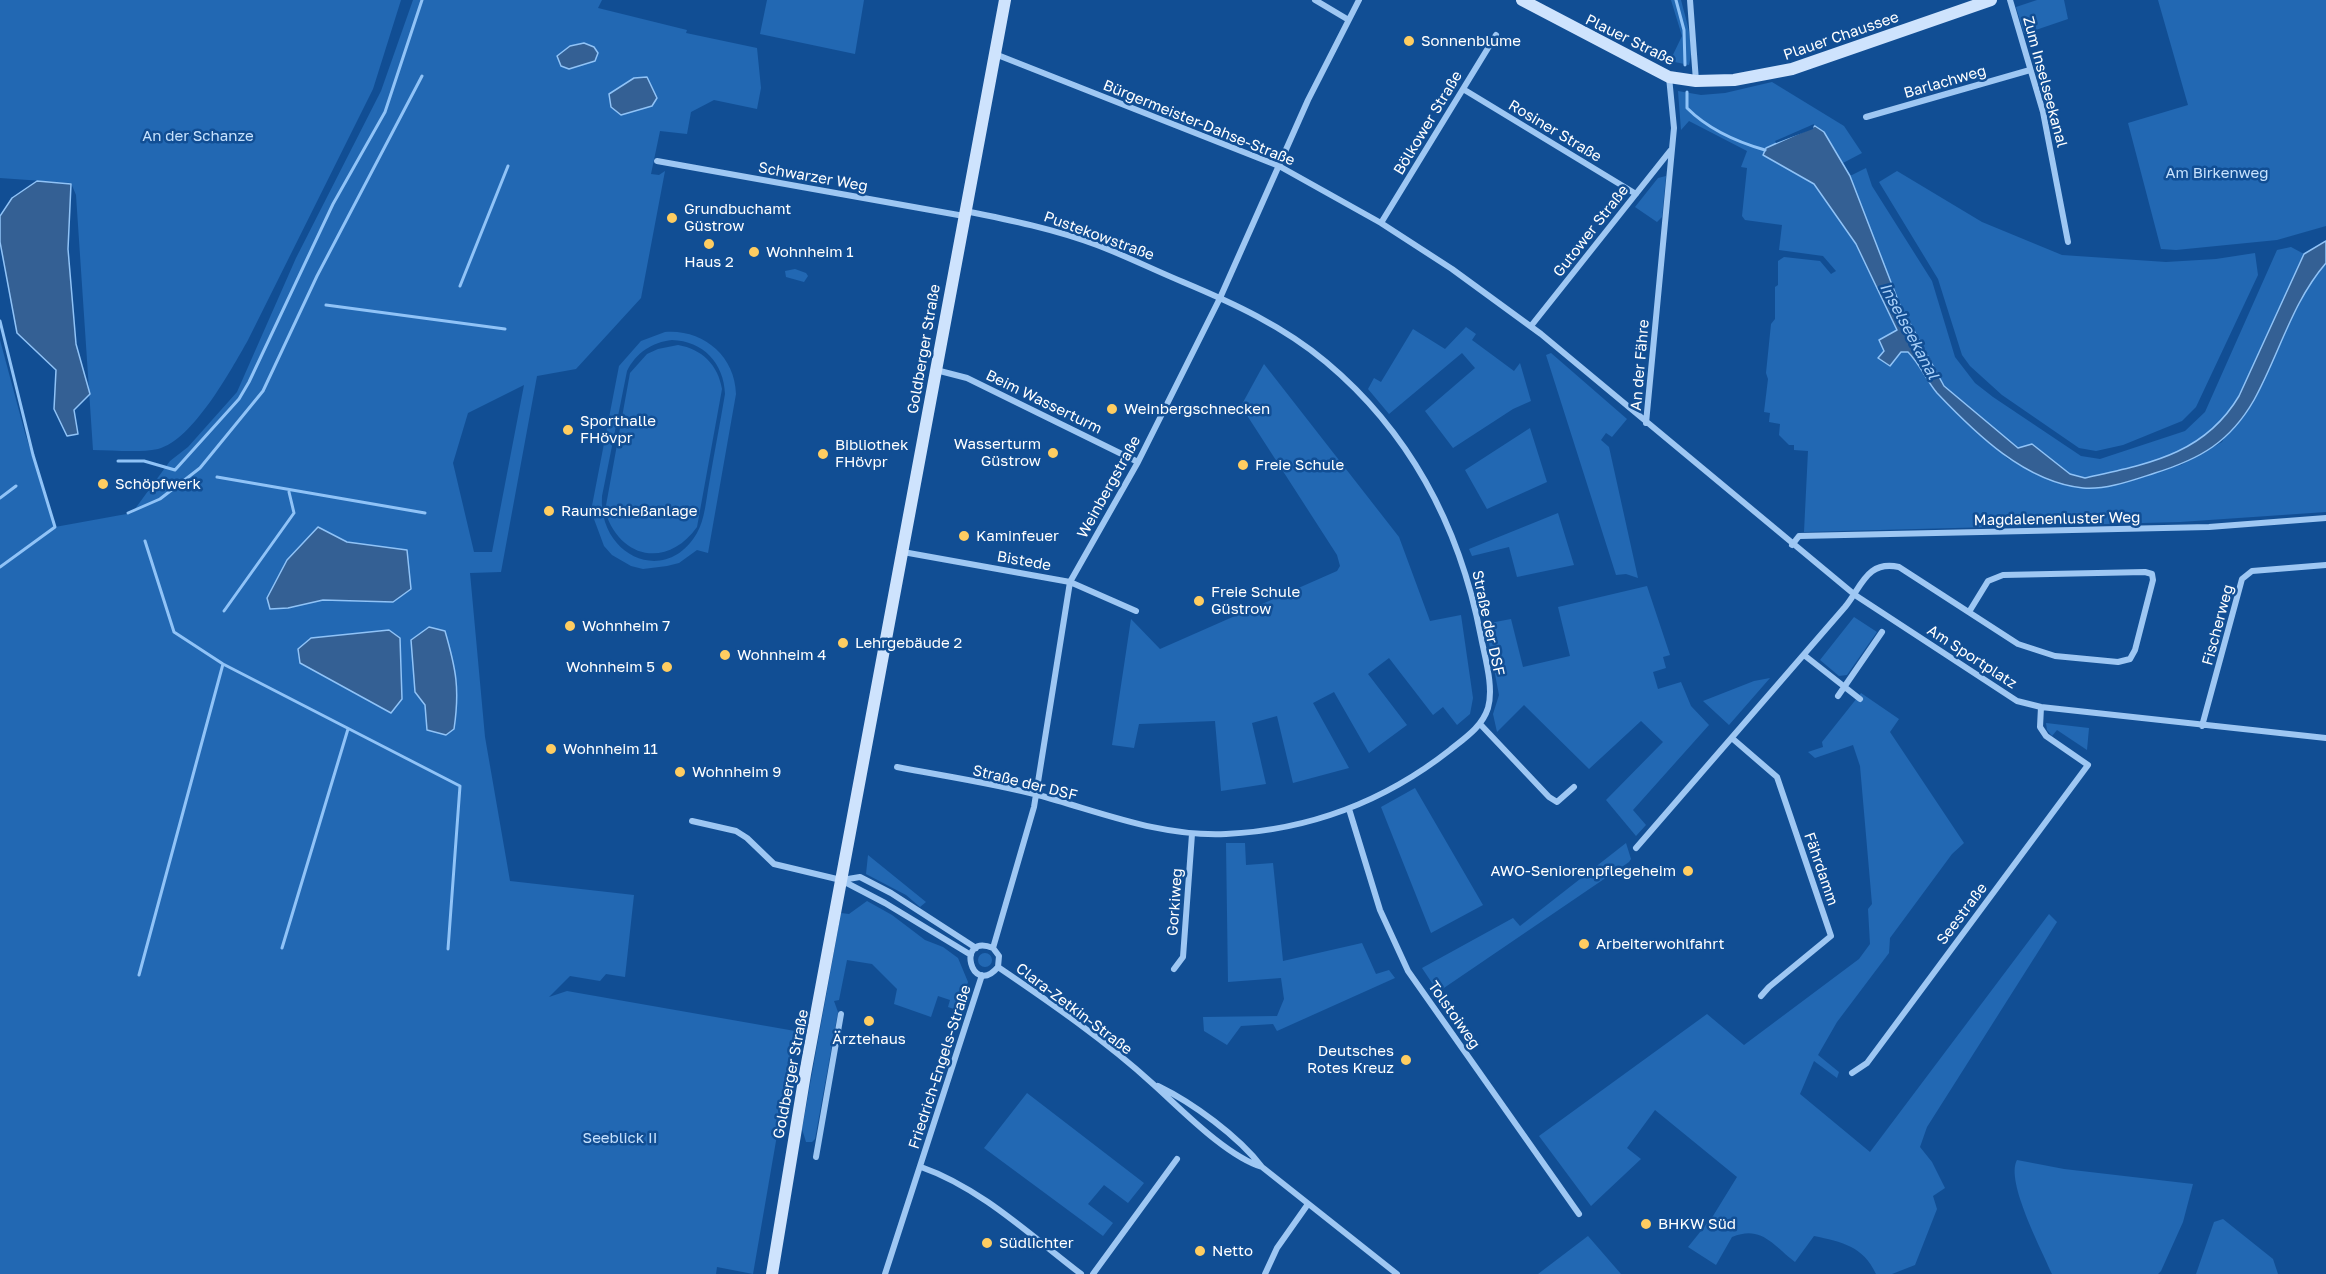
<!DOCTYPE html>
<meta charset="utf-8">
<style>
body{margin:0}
canvas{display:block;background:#114e94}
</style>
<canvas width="2326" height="1274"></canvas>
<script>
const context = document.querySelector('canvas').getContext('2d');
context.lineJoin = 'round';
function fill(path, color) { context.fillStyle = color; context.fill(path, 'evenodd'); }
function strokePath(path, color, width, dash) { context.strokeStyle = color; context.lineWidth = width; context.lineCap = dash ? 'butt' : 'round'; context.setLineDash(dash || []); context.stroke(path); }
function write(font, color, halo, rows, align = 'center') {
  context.font = font + ' "Golos Text",sans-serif'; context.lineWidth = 5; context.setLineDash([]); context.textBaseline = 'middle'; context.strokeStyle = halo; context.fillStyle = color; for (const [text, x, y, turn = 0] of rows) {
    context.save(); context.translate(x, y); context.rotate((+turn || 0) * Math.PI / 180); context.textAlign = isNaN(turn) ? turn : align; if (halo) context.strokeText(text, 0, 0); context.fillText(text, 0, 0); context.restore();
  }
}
const green = new Path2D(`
 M0 0H401L373 89 248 340C231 370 193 440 158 449 138 453 113 450 93 450L76 195 71 183 0 178Z
 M413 0H602L598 8 687 30 686 33 757 48 761 88 757 109 714 100 691 112 687 134 660 131 651 174 659 175 665 171 641 298 576 369 537 376 501 572 470 573 485 737 510 881 634 895 625 977 606 974 600 981 570 976 549 997 567 991 795 1031 753 1274 717 1267 716 1274H0V340L25 433 55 527 132 513 170 461 188 447 237 392 296 258 381 91ZM524 385 492 552H474L453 463 468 413Z
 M767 0H864L855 54 760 34Z
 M1671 0H1681C1686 20 1695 45 1689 65L1670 61 1682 36Z
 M2037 0H2064L2068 19 2024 34 2016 7Z
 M2158 0H2326V226L2277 240 2176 250 2161 249 2128 123 2188 105Z
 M1772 82 1844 126 1862 153 1843 163 1831 143 1763 155 1814 184 1856 244 1897 330 1901 352H1908L1912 357 1936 391 2008 459 2060 483 2085 488 2108 486 2181 465 2222 442 2310 282 2326 263V512L2180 522 1804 532 1808 451 1794 450V445H1789L1779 435 1780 424 1769 422 1770 413 1764 412 1768 379 1766 373 1771 324 1775 319V287L1778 285V261L1784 257 1820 261 1831 274 1836 271 1823 256 1779 250 1782 225 1745 220 1742 216 1747 168 1741 167 1747 151 1689 121 1681 130 1678 91 1701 95 1725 93Z
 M1866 168 1872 186 1932 281 1955 357 1975 383 1993 397 2081 456 2100 459 2185 431 2205 412 2277 250 2291 247 2304 254 2239 396C2204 455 2147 464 2085 478L2070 474 2032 444 2019 449 1988 426 1944 386 1899 303 1850 176Z
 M1897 171 1982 222 2062 255 2166 262 2216 259 2255 253 2258 275 2196 407 2182 421 2123 445 2096 451 2079 448 2002 395 1970 366 1962 355 1938 279 1879 182Z
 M1666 176 1662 217 1657 222 1635 207 1658 178Z
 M795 269 806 273 808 276 804 282 786 277 785 271Z
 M1466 327 1476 334 1472 340 1514 371 1520 363 1531 401 1513 409 1453 448 1425 411 1475 368 1462 353 1389 414 1368 389 1374 378 1381 382 1413 329 1445 349Z
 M665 332C702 329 735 355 736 394L708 553 697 550 679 563 667 566 643 569 631 566 612 555 604 546 591 511 619 366 641 341ZM672 340C703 341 724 363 725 394 720 424 714 454 709 484 706 500 705 519 697 533 666 587 598 556 602 496L627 371C636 353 652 342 672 340Z
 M678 345C702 349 718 365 722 389L697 527C668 568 620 560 605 511L630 373 647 354 658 349Z
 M1551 353 1627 419 1612 437 1606 433 1601 440 1609 447 1638 578 1626 574 1616 575 1546 355Z
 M1264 364 1399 537 1430 621 1461 615 1473 698 1470 714 1457 725 1443 707 1433 715 1389 658 1368 674 1407 725 1369 753 1334 692 1313 703 1349 768 1293 783 1277 716 1252 723 1266 784 1221 791 1215 721 1139 724 1134 748 1112 745 1131 619 1160 649 1337 571 1340 566 1337 555 1241 406Z
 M1530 428 1547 482 1487 509 1465 470Z
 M1558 513 1574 565 1517 577 1509 547 1472 556 1469 549Z
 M1647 586 1670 655 1663 657 1666 668 1653 672 1658 689 1681 682 1691 706 1709 725 1633 810 1646 825 1636 836 1606 800 1663 742 1641 721 1589 769 1524 705 1497 732 1493 714 1499 695 1486 627 1490 623 1511 619 1523 667 1570 656 1558 607Z
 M1854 617 1877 632 1847 675 1839 676 1820 660Z
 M1770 678 1729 725 1703 701 1754 681Z
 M1861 693 1899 719 1890 732 1964 843 1952 854 1890 938 1889 953 1837 1022 1818 1055 1839 1072 1837 1078 1814 1061 1800 1094 1870 1152 2049 914 2057 922 1927 1127 1920 1147 1932 1162 1945 1188 1933 1196 1937 1209 1915 1265 1892 1274H1876C1863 1246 1842 1242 1814 1236L1795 1262C1772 1244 1761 1225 1732 1237L1716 1265 1688 1247 1713 1216 1737 1177 1655 1110 1627 1148 1641 1159 1591 1206 1539 1136 1707 1014 1744 1045 1859 959 1870 944 1868 909 1872 904 1860 766 1853 745 1815 758 1808 752 1823 747 1822 742Z
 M2046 723 2089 728 2087 750 2057 730 2052 736 2047 730Z
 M1415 788 1483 905 1431 933 1381 807Z
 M1226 843H1245L1246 865 1273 863 1283 961 1362 943 1376 974 1389 970 1395 978 1277 1031 1273 1024 1241 1026 1227 1045 1204 1031 1203 1017 1277 1016 1284 999 1281 978 1228 982Z
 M1626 843 1631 859 1629 862 1438 992 1422 968 1513 918 1520 926Z
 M868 855 926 902 920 907 906 895 866 874Z
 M867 901 892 915 925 940 943 947 958 958 968 982 963 998 954 1009 948 1007 950 1000 938 996 931 1017 894 1004 897 989 872 964 847 960 839 1000 834 1001 838 1012 815 1139 812 1142H806L802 1129 841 913 849 914Z
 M978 960a7 7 0 1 1 14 0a7 7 0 1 1-14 0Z
 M1027 1093 1144 1183 1128 1203 1104 1185 1088 1204 1113 1223 1103 1236 984 1148Z
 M2017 1160 2064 1169 2193 1184 2183 1222 2161 1271 2158 1274H2052C2042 1250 2005 1181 2017 1160Z
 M2223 1219 2273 1259 2278 1274H2196L2214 1222Z
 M1588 1236 1621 1274H1538Z`);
const water = new Path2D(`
 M584 43 594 47 598 53 595 61 569 69 561 66 557 56 570 46Z
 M647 77 657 98 652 106 621 115 611 107 609 94 634 78Z
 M1815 126 1824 132 1850 176 1899 303 1944 386 2018 448 2032 444 2070 474 2085 478C2147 464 2204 455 2239 396L2304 254 2326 241V263C2292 302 2279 355 2254 400 2230 442 2200 459 2155 473 2133 480 2107 490 2083 488 2025 482 1976 434 1937 393 1926 380 1920 364 1908 352H1901L1890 366 1878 358 1884 351 1879 340 1897 330 1856 244 1814 184 1763 155 1766 148Z
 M37 181 71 184 68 249 76 344 90 394 74 410 78 434 67 436 54 409 56 370 17 333 0 242V216L12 198Z
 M318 527 347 542 407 550 411 589 393 602 323 600 288 608 270 609 267 598 287 560Z
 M429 627 445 631C456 669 460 689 454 729L446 735 427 730 425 705 415 692 411 640Z
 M389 630 400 638 402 699 391 713 300 663 298 649 311 638Z`);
const pier = new Path2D(`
 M1814 124 1813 129 1776 143 1775 141Z`);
const stream = new Path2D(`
 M1676 0 1684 30 1685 65
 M1687 92V108C1707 128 1737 142 1765 150
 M460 286 508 166
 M326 305 505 329
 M0 321 33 455 55 527 0 567
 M118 461H144L175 470 239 399 249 382 333 204 385 112 422 0
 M217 477 425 513
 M0 498 16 486
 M128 513 160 499 200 468 263 391 317 276 422 76
 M145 541 174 632 223 664 460 786 448 949
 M224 611 294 513 289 492
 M282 948 348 729
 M139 975 223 664`);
const street = new Path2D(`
 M1315 0 1347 19
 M1690 0 1696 81
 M2010 0 2043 112 2068 242
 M995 54 1279 166 1381 223 1452 269 1541 334 1855 595 2017 701 2041 707 2326 738
 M1463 89 1636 194
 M1866 117 2030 70
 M657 161 964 216
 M1381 223 1496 35
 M1531 326 1670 151
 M936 370 967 378 1138 462
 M1646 423 1674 128 1669 77
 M1792 545 1799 536 2209 527 2326 518
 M903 552 1070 582 1136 611
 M1804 655 1860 699
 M1838 696 1882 632
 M1480 724 1549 797 1557 802 1574 787
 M2202 726 2242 579 2252 571 2326 565
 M1733 739 1777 777 1831 936 1769 987 1761 996
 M897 767C944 776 992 783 1038 795 1101 812 1160 837 1226 834 1310 830 1385 801 1450 750 1465 738 1482 727 1488 708 1494 687 1485 658 1481 637 1460 528 1412 434 1326 362 1283 326 1233 303 1183 282 1154 270 1126 256 1097 245 1054 229 1010 220 965 211
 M1349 809 1380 910 1408 971 1579 1214
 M692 821 736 831 747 838 774 864 841 880 885 903 971 955
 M1636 848 1845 607C1862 586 1867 560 1899 567L2018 644 2055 656 2118 662 2130 659 2135 650 2153 580 2152 574 2145 572 2003 575 1988 581 1969 612
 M842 880 860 877 891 893 976 948
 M993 948 1034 807 1070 582 1138 462 1220 298 1308 100 1359 0
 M993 948C955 932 971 999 998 967
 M993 948 999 956 998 967
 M998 967C1051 1003 1106 1041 1153 1084 1181 1109 1226 1156 1262 1167
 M1174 969 1183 957 1192 834
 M1852 1073 1867 1063 2088 765 2046 736 2040 727 2041 707
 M1158 1086C1193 1103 1238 1136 1262 1167L1397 1274
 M816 1157 841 1014
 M921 1167C981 1188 1031 1236 1081 1274
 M885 1274 982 975
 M1093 1274 1177 1159
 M1265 1274 1277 1248 1308 1204`);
const secondary = new Path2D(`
 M1522 0 1669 77 1696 81 1734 80 1792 69 1991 0
 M772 1274 805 1074 1005 0`);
const markers = [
 [1409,41,6,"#ffcd61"],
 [672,218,6,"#ffcd61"],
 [709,244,6,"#ffcd61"],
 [754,252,6,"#ffcd61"],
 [1112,409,6,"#ffcd61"],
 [568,430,6,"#ffcd61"],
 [1053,453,6,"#ffcd61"],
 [823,454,6,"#ffcd61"],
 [1243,465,6,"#ffcd61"],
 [103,484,6,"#ffcd61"],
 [549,511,6,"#ffcd61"],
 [964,536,6,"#ffcd61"],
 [1199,601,6,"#ffcd61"],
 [570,626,6,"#ffcd61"],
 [843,643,6,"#ffcd61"],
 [725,655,6,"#ffcd61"],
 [667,667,6,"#ffcd61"],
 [551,749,6,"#ffcd61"],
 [680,772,6,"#ffcd61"],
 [1688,871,6,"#ffcd61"],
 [1584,944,6,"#ffcd61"],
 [869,1021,6,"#ffcd61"],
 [1406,1060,6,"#ffcd61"],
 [1646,1224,6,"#ffcd61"],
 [987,1243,6,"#ffcd61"],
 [1200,1251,6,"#ffcd61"]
];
const streetNames = [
 ["Plauer Chaussee",1841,36,-19],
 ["Plauer Straße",1630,40,26],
 ["Barlachweg",1945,82,-16],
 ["Zum Inselseekanal",2045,82,75],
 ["Bürgermeister-Dahse-Straße",1199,123,22],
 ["Bölkower Straße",1428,123,-59],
 ["Rosiner Straße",1555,131,31],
 ["Schwarzer Weg",813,177,10],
 ["Gutower Straße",1591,231,-52],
 ["Pustekowstraße",1099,236,20],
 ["Goldberger Straße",924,349,-80],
 ["An der Fähre",1640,365,-85],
 ["Beim Wasserturm",1044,402,26],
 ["Weinbergstraße",1109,487,-61],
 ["Magdalenenluster Weg",2057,519,-1],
 ["Bistede",1024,561,10],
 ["Straße der DSF",1488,623,78],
 ["Fischerweg",2218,625,-75],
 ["Am Sportplatz",1972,657,33],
 ["Straße der DSF",1025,783,14],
 ["Fährdamm",1821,869,71],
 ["Gorkiweg",1175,902,-86],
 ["Seestraße",1962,914,-53],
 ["Clara-Zetkin-Straße",1074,1009,37],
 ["Tolstoiweg",1454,1015,55],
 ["Friedrich-Engels-Straße",940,1067,-72],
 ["Goldberger Straße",791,1074,-79]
];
const poiNames = [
 ["Sonnenblume",1421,41],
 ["Grundbuchamt",684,209],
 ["Güstrow",684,226],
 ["Wohnheim 1",766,252],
 ["Haus 2",709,262,"center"],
 ["Weinbergschnecken",1124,409],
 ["Sporthalle",580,421],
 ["FHövpr",580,438],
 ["Wasserturm",1041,444,"right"],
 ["Güstrow",1041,461,"right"],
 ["Bibliothek",835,445],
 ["FHövpr",835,462],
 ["Freie Schule",1255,465],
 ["Schöpfwerk",115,484],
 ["Raumschießanlage",561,511],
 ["Kaminfeuer",976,536],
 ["Freie Schule",1211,592],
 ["Güstrow",1211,609],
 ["Wohnheim 7",582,626],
 ["Lehrgebäude 2",855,643],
 ["Wohnheim 4",737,655],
 ["Wohnheim 5",655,667,"right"],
 ["Wohnheim 11",563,749],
 ["Wohnheim 9",692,772],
 ["AWO-Seniorenpflegeheim",1676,871,"right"],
 ["Arbeiterwohlfahrt",1596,944],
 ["Ärztehaus",869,1039,"center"],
 ["Deutsches",1394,1051,"right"],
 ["Rotes Kreuz",1394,1068,"right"],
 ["BHKW Süd",1658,1224],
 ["Südlichter",999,1243],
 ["Netto",1212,1251]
];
const parkNames = [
 ["An der Schanze",198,136],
 ["Am Birkenweg",2217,173],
 ["Seeblick II",620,1138]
];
const waterNames = [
 ["Inselseekanal",1909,331,62]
];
fill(green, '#2268b3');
fill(water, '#346094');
strokePath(water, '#90c3f7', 1.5);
fill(pier, '#114e94');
strokePath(stream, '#90c3f7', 3);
strokePath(street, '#9ec7f3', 6);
strokePath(secondary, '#cee3fd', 12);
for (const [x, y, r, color] of markers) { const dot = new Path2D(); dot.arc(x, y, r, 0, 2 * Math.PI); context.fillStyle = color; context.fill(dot); strokePath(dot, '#114e94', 2); }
write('15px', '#fff', '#114e94', streetNames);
write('15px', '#fff', '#114e94', poiNames, 'left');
write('15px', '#c6e1fd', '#114e94', parkNames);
write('italic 16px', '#aad1fa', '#114e94', waterNames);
</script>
